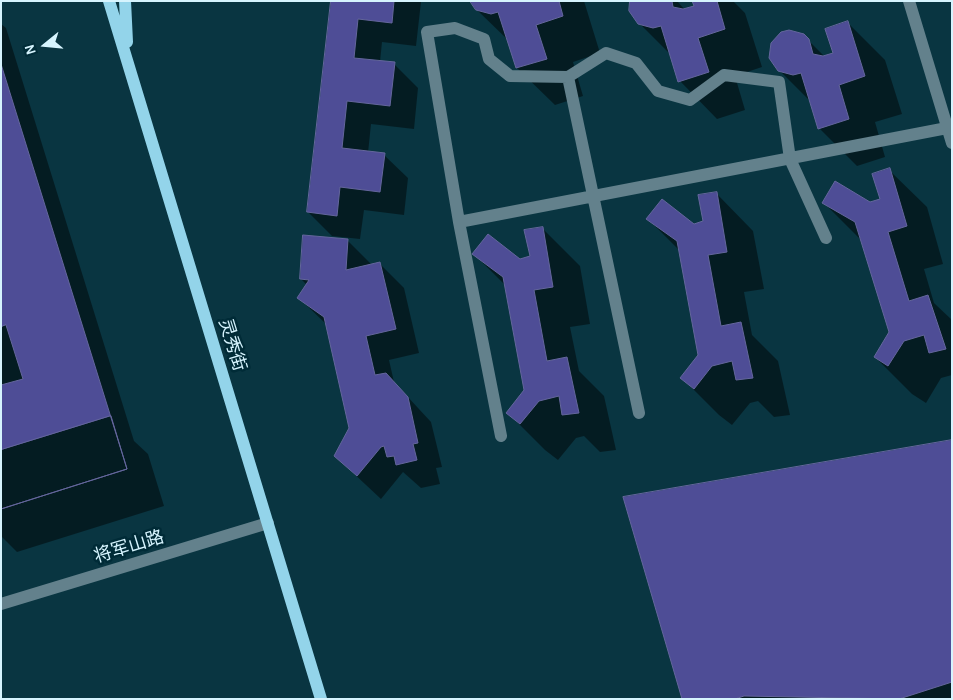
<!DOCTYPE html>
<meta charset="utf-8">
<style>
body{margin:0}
#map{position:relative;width:953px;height:700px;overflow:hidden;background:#093541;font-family:Karla,sans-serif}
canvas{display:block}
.frame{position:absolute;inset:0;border:2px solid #d6f4fe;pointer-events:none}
.north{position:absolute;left:20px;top:20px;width:50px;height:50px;-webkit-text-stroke:4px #002b37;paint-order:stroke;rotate:253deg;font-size:14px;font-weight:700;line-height:20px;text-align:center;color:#d6f4fe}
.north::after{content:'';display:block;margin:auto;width:18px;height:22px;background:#d6f4fe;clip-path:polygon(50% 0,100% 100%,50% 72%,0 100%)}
</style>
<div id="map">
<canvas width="953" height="700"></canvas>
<div class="frame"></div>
<div class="north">N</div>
</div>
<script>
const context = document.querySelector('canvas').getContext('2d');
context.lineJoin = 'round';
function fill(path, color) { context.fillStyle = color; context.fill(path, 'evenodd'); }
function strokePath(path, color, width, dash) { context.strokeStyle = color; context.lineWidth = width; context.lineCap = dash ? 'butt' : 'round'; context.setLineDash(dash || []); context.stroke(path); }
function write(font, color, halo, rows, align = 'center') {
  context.font = font + ' Karla,"Noto Sans SC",sans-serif'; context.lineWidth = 5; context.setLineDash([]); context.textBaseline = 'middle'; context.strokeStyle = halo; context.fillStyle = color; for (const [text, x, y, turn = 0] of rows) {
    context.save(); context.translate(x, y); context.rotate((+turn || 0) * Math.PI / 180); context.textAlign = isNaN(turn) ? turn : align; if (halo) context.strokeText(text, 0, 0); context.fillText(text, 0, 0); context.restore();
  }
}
const shadow = new Path2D(`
 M332 1 421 2 416 46 382 42 380 62 394 64 418 88 414 129 371 124 368 153 384 155 408 178 404 215 364 210 360 239 332 236 308 212Z
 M471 1H584L600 53 573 62 583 96 555 105 517 68 509 41 477 10Z
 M631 1H677L685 10 695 7 693 1H733L745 13 762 67 735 76 745 110 717 119 680 81 671 55 639 23Z
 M848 23 885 60 902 114 875 122 885 157 857 166 819 128 811 102 779 70 803 35 825 57 835 53Z
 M1 24 6 28 134 441 148 454 164 506 17 552 1 536Z
 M889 170 927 207 943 264 924 269 934 303 952 320V375L941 378 926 403 912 394 875 357 890 332 861 240 824 203 870 204 881 200Z
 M716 193 753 231 764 289 744 292 752 335 778 361 790 415 774 417 758 401 750 403 732 425 719 415 682 378 700 355 680 251 648 219 693 225 705 222Z
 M542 228 580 266 590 324 570 327 579 371 604 396 616 450 600 452 584 436 576 438 558 460 545 450 508 413 526 390 506 286 474 254 520 260 531 257Z
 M348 241 372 265 380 264 404 288 419 353 389 360 394 382 431 422 442 467 436 468 440 484 421 488 403 472 381 499 335 456 351 428 327 325 298 297 307 285 301 279Z
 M952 441V699H683Z`);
const building = new Path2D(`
 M331 1H394L392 23 358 19 354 58 395 62 390 106 347 101 342 148 385 153 380 192 340 187 337 216 307 212Z
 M470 1H559L563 16 536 25 547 59 516 68 498 12 491 14 476 10Z
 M630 1H672L673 7 683 9 694 6 692 1H717L725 29 698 38 709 72 678 82 661 26 653 28 638 24 629 11Z
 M848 21 865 76 839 85 849 119 818 129 801 73 793 75 778 71 769 58 771 43 781 32 789 30 804 34 809 39 813 54 823 56 833 53 825 29Z
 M1 64 127 469 1 509Z
 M890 168 907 226 888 232 909 301 928 295 946 349 929 353 924 335 904 341 888 366 874 357 889 332 855 222 822 203 835 181 870 202 880 199 872 174Z
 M717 192 727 252 708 255 721 326 741 322 753 378 736 380 732 361 712 366 694 389 680 378 698 355 677 241 646 219 662 199 694 224 703 221 698 195Z
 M543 227 553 287 534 290 547 361 567 357 579 413 562 415 559 396 539 401 520 424 506 413 524 390 503 277 472 254 488 234 520 259 530 256 524 230Z
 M303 235 348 239 346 270 380 262 396 329 366 336 375 375 386 373 408 397 418 443 413 444 417 460 396 465 394 456 387 457 384 446 381 447 357 476 334 456 349 428 324 317 297 298 309 280 300 279Z
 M6 325 23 379 1 385V327Z
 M111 416 127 469 1 509V450Z
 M952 440V682L899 699 744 696 735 699H682L623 497Z`);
const minor = new Path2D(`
 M909 1 952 143
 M568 77 606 53 636 63 658 91 690 100 724 75 779 82 790 159 826 238
 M459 222 427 32 455 28 484 39 489 59 510 76 568 77 639 413
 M501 436 459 222 947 128
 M1 604 268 523`);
const major = new Path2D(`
 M109 1 321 699
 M125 1 127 42`);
const streetNames = [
 ["灵秀街",232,345,73],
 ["将军山路",129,547,-17]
];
fill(shadow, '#0007');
fill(building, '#4e4d96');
strokePath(building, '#64669c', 1);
strokePath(minor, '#63818c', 12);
strokePath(major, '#93d4ea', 12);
write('18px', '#d6f4fe', '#002b37', streetNames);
</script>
